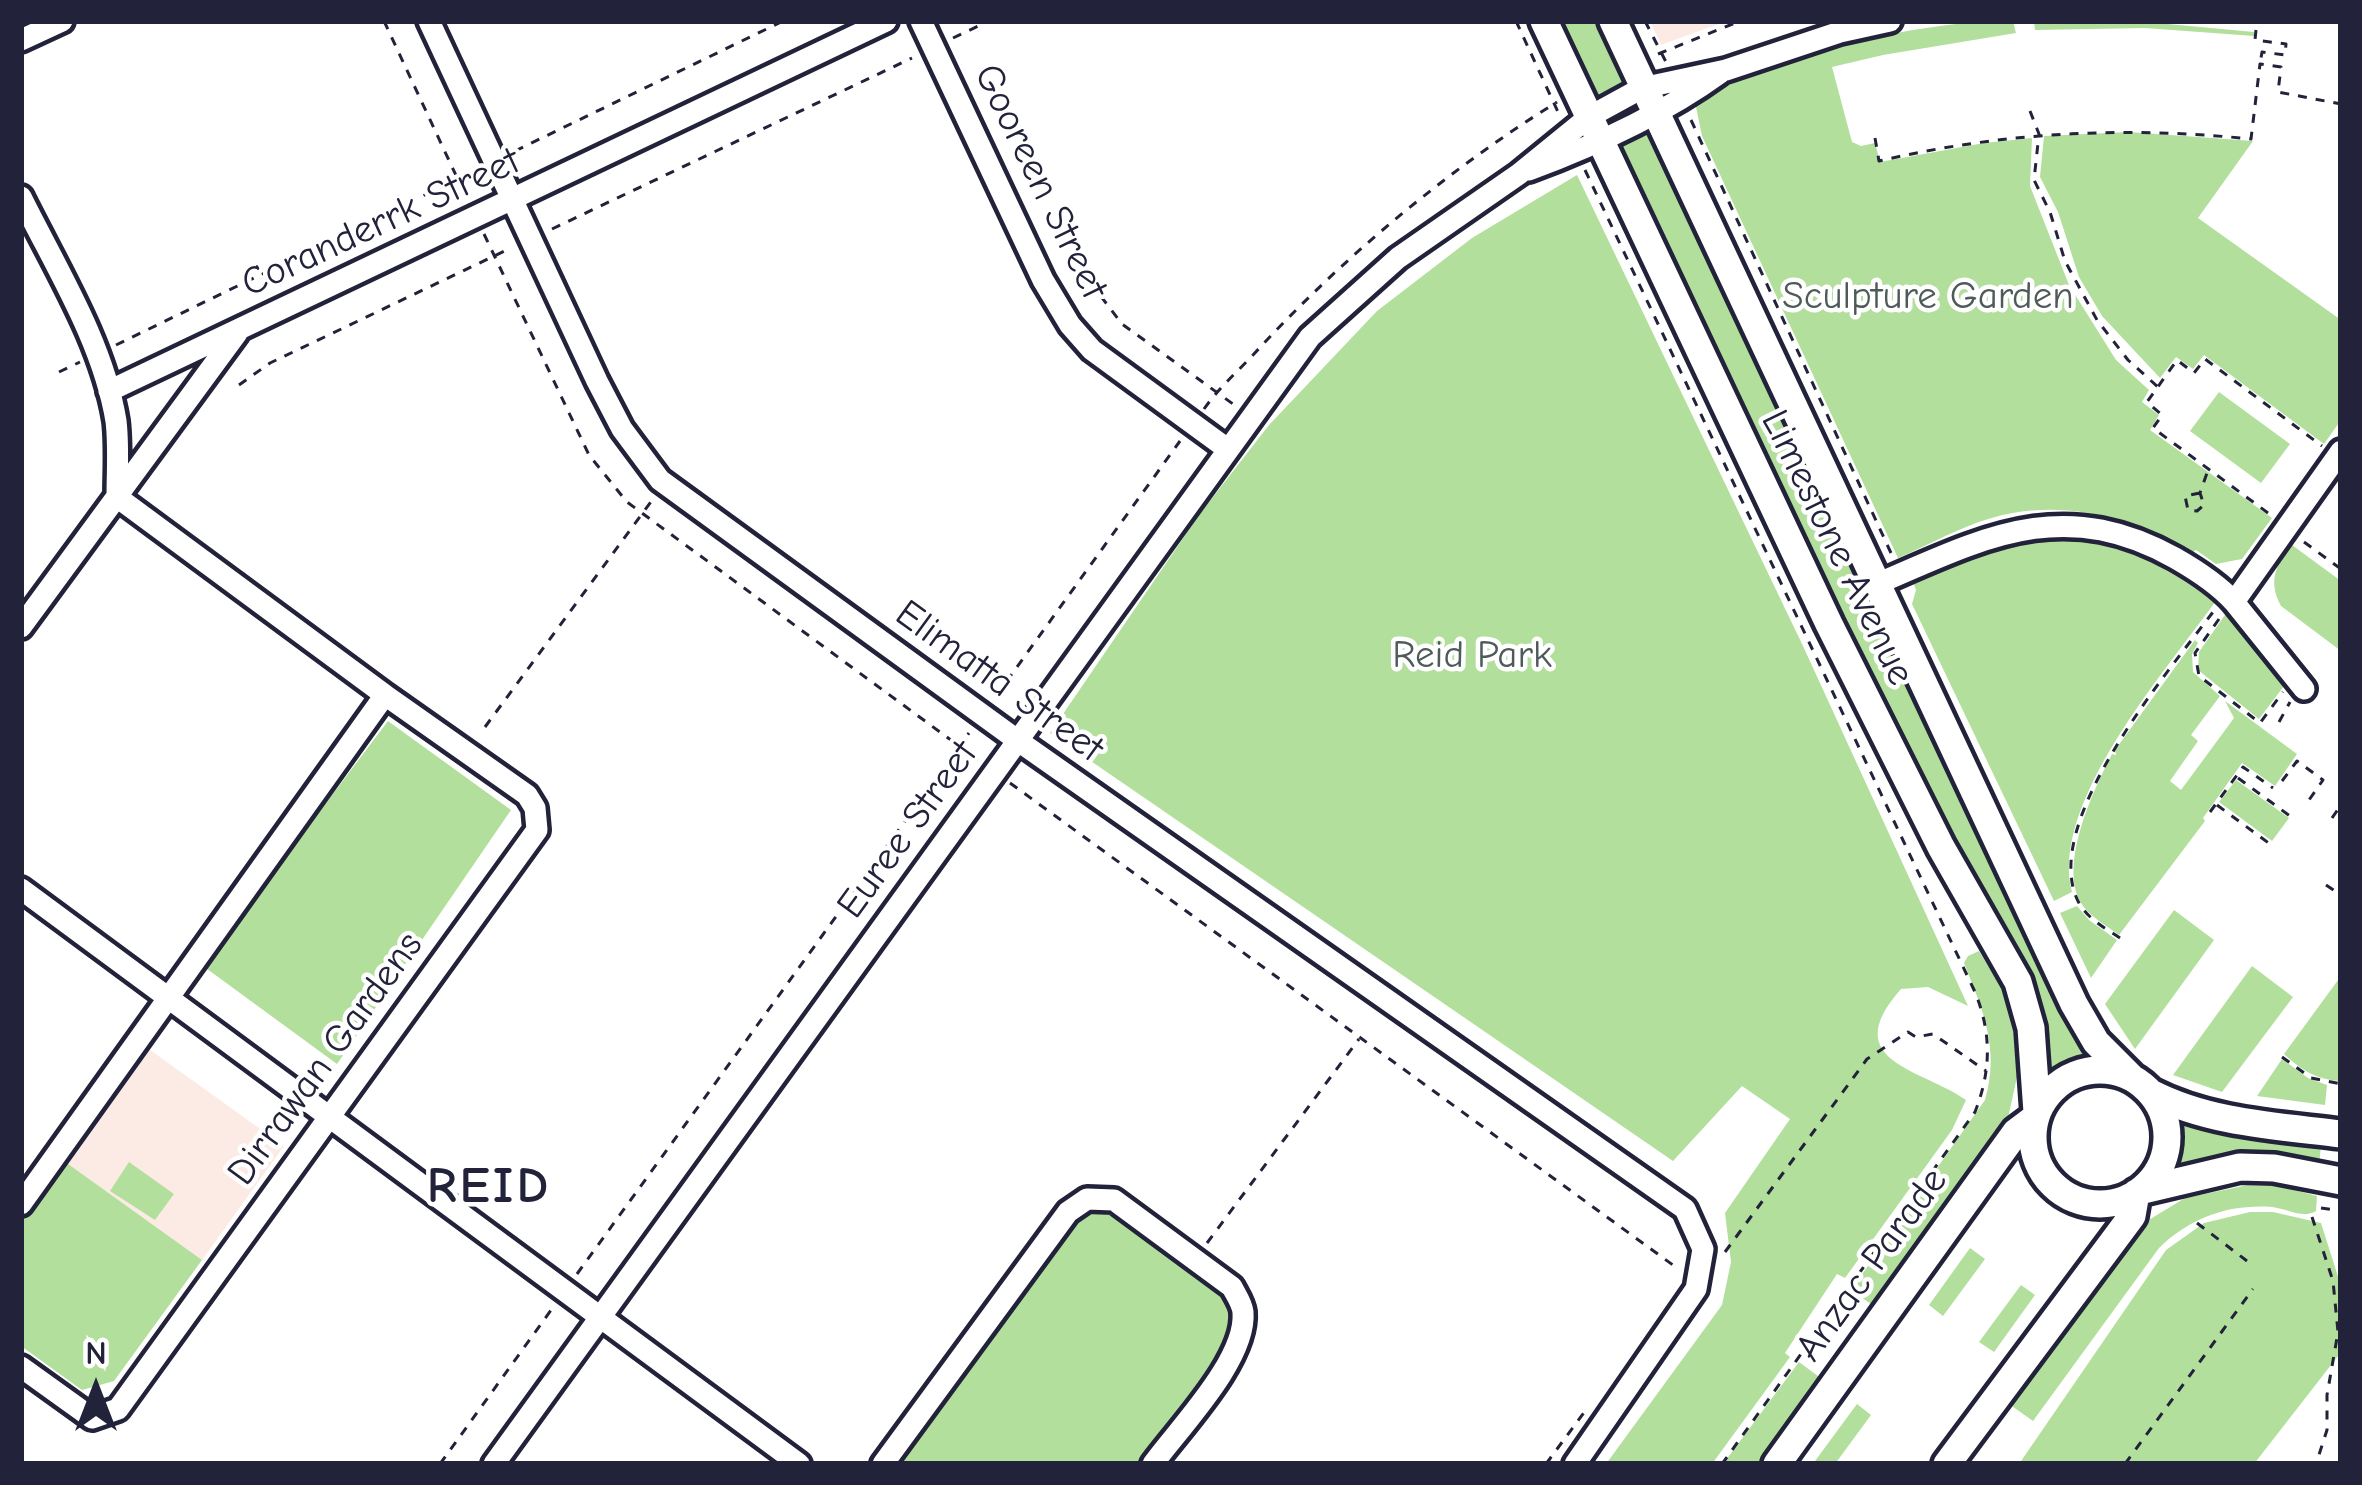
<!DOCTYPE html>
<style>
body{margin:0}
#map{position:relative;width:2362px;height:1485px;overflow:hidden;background:#fff;font-family:"Comic Neue",sans-serif}
canvas{display:block}
.frame{position:absolute;inset:0;border:24px solid #22223b;pointer-events:none}
.north{position:absolute;left:36px;top:1329px;width:120px;height:120px;-webkit-text-stroke:9px #fff;paint-order:stroke;rotate:0deg;font-size:33px;font-weight:700;line-height:48px;text-align:center;color:#22223b}
.north::after{content:'';display:block;margin:auto;width:42px;height:54px;background:#22223b;clip-path:polygon(50% 0,100% 100%,50% 72%,0 100%)}
</style>
<div id="map">
<canvas width="2362" height="1485"></canvas>
<div class="frame"></div>
<div class="north">N</div>
</div>
<script>
const context = document.querySelector('canvas').getContext('2d');
context.lineJoin = 'round';
function fill(path, color) { context.fillStyle = color; context.fill(path, 'evenodd'); }
function strokePath(path, color, width, dash) { context.strokeStyle = color; context.lineWidth = width; context.lineCap = dash ? 'butt' : 'round'; context.setLineDash(dash || []); context.stroke(path); }
function write(font, color, halo, rows, align = 'center') {
  context.font = font + ' "Comic Neue",sans-serif'; context.lineWidth = 9; context.setLineDash([]); context.textBaseline = 'middle'; context.strokeStyle = halo; context.fillStyle = color; for (const [text, x, y, turn = 0] of rows) {
    context.save(); context.translate(x, y); context.rotate((+turn || 0) * Math.PI / 180); context.textAlign = isNaN(turn) ? turn : align; if (halo) context.strokeText(text, 0, 0); context.fillText(text, 0, 0); context.restore();
  }
}
const built = new Path2D(`
 M1650 21H1727L1661 45Z
 M146 1047 284 1146 202 1260 64 1161Z`);
const green = new Path2D(`
 M1555 21H1604L2014 910 2080 1038 2097 1062 2078 1063 2046 1084 2043 1044Z
 M2013 21 2016 33 1883 55 1832 67 1852 142 1861 146 1875 143 1880 162 1984 143 2032 138 2030 186 2069 285 2116 360 2149 390 2142 402 2159 415 2150 430 2272 518 2242 559 2216 564 2196 550 2193 552C2128 514 2049 495 1976 523 1949 533 1924 547 1898 558L1702 136 1695 102C1783 54 1913 21 2013 21Z
 M2136 21 2254 32V36L2145 28 2035 30 2034 22Z
 M2129 132 2253 141 2198 218 2341 320V420L2324 444 2204 355 2193 369 2176 357 2160 378 2102 316 2079 277 2058 212 2040 177 2044 136Z
 M1577 175 1803 646 1968 1006 1928 987 1901 989C1836 1062 1923 1069 1966 1100L1952 1130 1845 1278 1837 1274 1785 1353 1790 1357 1712 1464H1606L1722 1305 1731 1262 1725 1213 1790 1119 1742 1086 1673 1161 1050 733 1199 515 1269 425 1377 311 1472 238Z
 M2219 392 2290 444 2261 483 2190 431Z
 M2051 537C2117 540 2163 564 2215 602 2166 671 2049 803 2072 892L2054 901 1912 604 1916 590 1913 582 2007 542Z
 M2292 545 2341 581V651L2281 606C2268 582 2275 565 2292 545Z
 M2227 612 2239 621 2298 695 2284 686 2259 719 2198 670 2199 652Z
 M2195 640 2198 643 2192 654 2193 672 2220 696 2191 735 2198 741 2170 781 2181 790 2234 718 2225 701 2297 754 2275 786 2242 763 2203 818 2205 821 2119 935C2107 926 2092 918 2083 906 2056 868 2094 789 2112 754L2116 755 2115 750Z
 M388 721 511 810 337 1064 203 966Z
 M2236 780 2289 818 2272 841 2219 802Z
 M2077 906 2089 920 2117 940 2091 978 2060 913Z
 M2174 910 2214 940 2135 1049 2105 1004Z
 M1979 951 2002 989 2014 1027 2017 1077 2008 1118 1875 1307 1851 1290 1985 1100C2000 1048 1983 1011 1964 963L1968 956Z
 M2252 966 2293 997 2222 1092 2173 1075Z
 M2341 976V1081C2317 1080 2301 1070 2284 1054Z
 M2282 1059 2308 1078 2327 1085 2325 1105 2257 1096Z
 M2174 1119 2208 1128 2321 1144 2319 1168 2168 1173Z
 M64 1161 202 1260 114 1381 82 1390 21 1346V1220Z
 M129 1162 174 1194 155 1220 110 1191Z
 M2248 1185 2279 1186 2317 1196 2316 1211C2303 1219 2288 1209 2272 1207 2228 1204 2190 1218 2159 1248L2033 1421 2009 1404 2142 1224 2185 1198Z
 M1088 1211 1109 1212 1222 1292 1235 1317 1227 1346 1141 1464H896L1075 1222Z
 M2250 1212H2273L2321 1223 2341 1286 2338 1356 2254 1464H2019L2166 1250 2204 1223Z
 M1970 1248 1985 1259 1943 1316 1929 1305Z
 M2021 1285 2035 1295 1994 1352 1979 1342Z
 M1799 1362 1822 1379 1760 1464H1723Z
 M1857 1404 1871 1415 1835 1464 1815 1461Z`);
const path = new Path2D(`
 M384 21 467 199
 M1516 21 1558 112
 M1645 21 1666 62
 M2256 30 2255 40 2286 44 2285 55 2262 52 2260 64
 M953 38 989 21
 M1658 54 1740 21
 M2030 111 2039 134 2034 180 2050 212 2065 261 2097 320 2128 360 2158 387
 M1691 120 1891 553
 M1875 138 1879 161C2004 132 2124 126 2251 139L2260 64 2281 67 2278 92 2341 104
 M515 151 783 21
 M1585 170 1975 992C1992 1034 1991 1071 1975 1112L1722 1464
 M552 229 912 58
 M484 234 589 455 627 502 978 760
 M1090 282 1122 324 1233 404
 M116 345 474 171
 M59 372 80 362
 M239 385 270 363 511 248
 M1204 409C1218 389 1236 373 1253 355 1341 259 1446 171 1557 102
 M2200 493 2185 496 2188 510 2197 511 2204 505 2200 493 2208 470
 M2268 513 2153 428 2162 415 2147 402 2177 360 2194 373 2205 359 2322 446
 M2304 542 2341 569
 M2219 619 2195 653 2199 676 2260 723 2283 692
 M996 696 1180 441
 M2279 722 2290 702
 M485 727 653 499
 M2238 778 2290 816
 M2282 781 2297 761 2323 780 2309 800
 M1010 783 1677 1268
 M2217 805 2270 844
 M2210 812 2243 767 2273 788
 M2332 818 2341 805
 M2326 885 2341 895
 M2120 938C2105 928 2088 919 2079 903 2037 825 2169 671 2213 612
 M2282 1057 2311 1078 2341 1084
 M2321 1208 2341 1211
 M2312 1217 2333 1281 2338 1332 2327 1395V1430L2316 1464
 M2197 1223 2247 1261
 M1207 1243 1359 1039
 M1725 1252 1867 1059 1908 1032 1916 1037 1933 1034 1986 1071
 M577 1274 969 733
 M440 1464 554 1306
 M1546 1464 1588 1407
 M2125 1464 2253 1289`);
const minor = new Path2D(`
 M429 21 597 381 622 429 660 480 1017 740 1685 1209 1703 1249 1696 1289 1575 1464
 M921 21 1043 280 1070 325 1092 350 1226 448
 M21 40 62 21
 M1529 170C1596 145 1662 115 1720 73
 M21 197C56 268 103 342 116 421 119 446 117 472 117 497L385 695
 M109 391 886 21
 M1877 584C1984 538 2062 495 2175 558 2196 570 2218 584 2234 602L2341 451
 M2234 602 2304 689
 M21 627 237 333
 M21 889 799 1464
 M21 1204 385 695 527 795 535 808 537 830 118 1409 92 1418 21 1367
 M494 1464 1310 337 1398 258 1519 174 1589 117 1642 88 1726 70 1840 32 1890 21
 M883 1464 1068 1212 1087 1199 1114 1200 1232 1287C1236 1295 1242 1303 1243 1312 1247 1359 1180 1427 1153 1464`);
const major = new Path2D(`
 M1544 21 1829 624 1941 847 2018 982 2031 1028 2037 1112
 M1613 21 2074 1004 2096 1042 2131 1077
 M2033 1137a67 67 0 1 1 134 0a67 67 0 1 1-134 0Z
 M2151 1093C2209 1123 2277 1126 2341 1134
 M2143 1190 2240 1167 2274 1168 2341 1181
 M1777 1464 2016 1132 2036 1117
 M1947 1464 2132 1216 2136 1193`);
const streetNames = [
 ["Gooreen Street",1040,182,64],
 ["Coranderrk Street",381,223,-25],
 ["Limestone Avenue",1837,548,64],
 ["Elimatta Street",999,682,36],
 ["Euree Street",908,830,-54],
 ["Dirrawan Gardens",326,1059,-54],
 ["Anzac Parade",1872,1265,-54]
];
const parkNames = [
 ["Sculpture Garden",1928,297],
 ["Reid Park",1472,656]
];
const districtNames = [
 ["REID",489,1188]
];
fill(built, '#fcebe5');
fill(green, '#b3df9c');
strokePath(minor, '#22223b', 30);
strokePath(major, '#22223b', 36);
strokePath(path, '#22223b', 3, [9, 9]);
strokePath(minor, '#fff', 21);
strokePath(major, '#fff', 27);
write('39px', '#22223b', '#fff', streetNames);
write('39px', '#4e5b58', '#fff', parkNames);
context.letterSpacing = '3px';
write('bold 51px', '#22223b', '#fff', districtNames);
context.letterSpacing = '0px';
</script>
